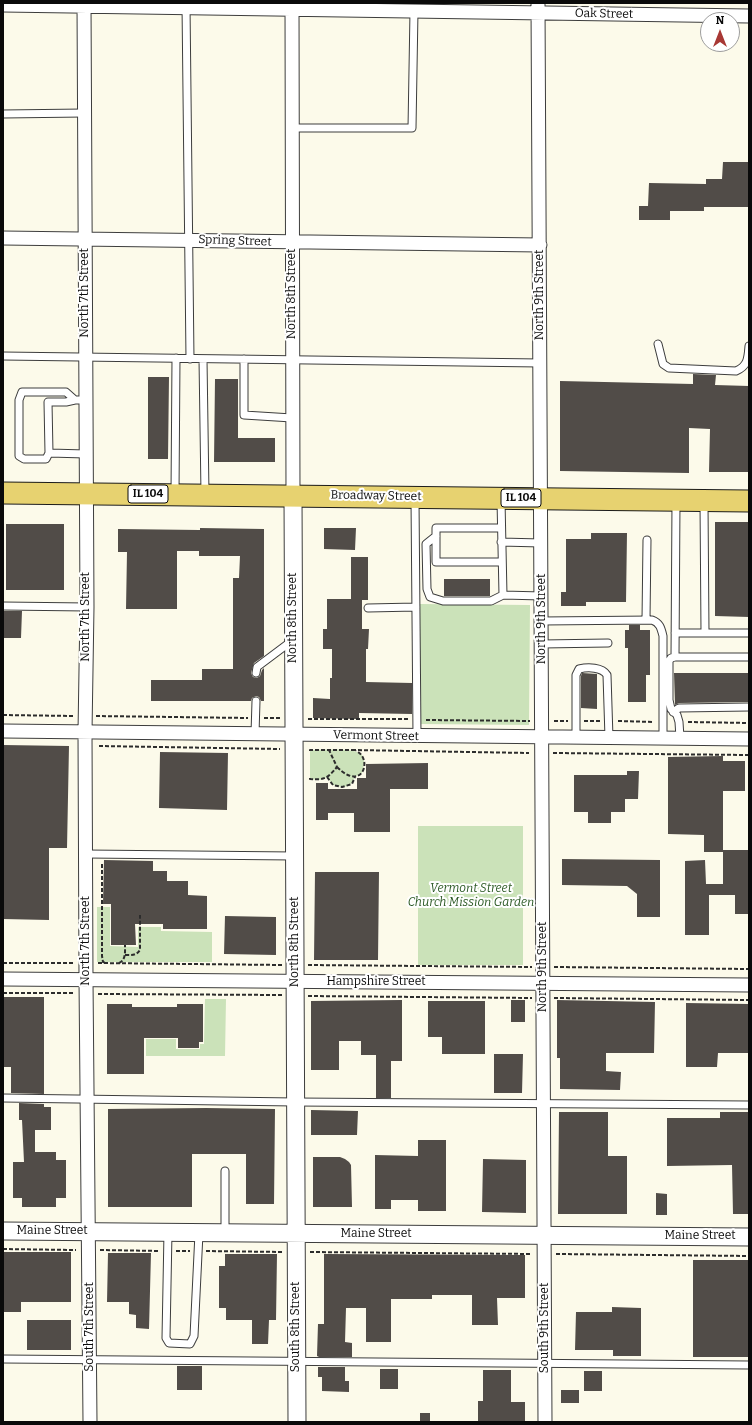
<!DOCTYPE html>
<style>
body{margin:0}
#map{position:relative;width:752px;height:1425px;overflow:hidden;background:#fcfaea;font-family:Bitter,serif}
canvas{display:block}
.frame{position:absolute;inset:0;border:4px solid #0a0a0a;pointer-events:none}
.north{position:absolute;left:700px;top:12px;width:40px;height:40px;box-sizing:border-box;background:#fff;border:1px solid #9d9d9d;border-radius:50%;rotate:0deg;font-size:11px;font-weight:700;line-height:16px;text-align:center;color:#0a0a0a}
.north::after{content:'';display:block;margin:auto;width:14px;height:18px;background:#a83835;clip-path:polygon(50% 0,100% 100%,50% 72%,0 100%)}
</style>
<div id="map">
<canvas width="752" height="1425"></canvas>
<div class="frame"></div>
<div class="north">N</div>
</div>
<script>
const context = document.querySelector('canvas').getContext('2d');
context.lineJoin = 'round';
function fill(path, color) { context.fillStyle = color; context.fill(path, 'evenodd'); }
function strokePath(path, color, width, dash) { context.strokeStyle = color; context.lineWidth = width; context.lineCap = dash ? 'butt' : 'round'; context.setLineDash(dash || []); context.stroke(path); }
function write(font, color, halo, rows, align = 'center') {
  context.font = font + ' Bitter,serif'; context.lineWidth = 4; context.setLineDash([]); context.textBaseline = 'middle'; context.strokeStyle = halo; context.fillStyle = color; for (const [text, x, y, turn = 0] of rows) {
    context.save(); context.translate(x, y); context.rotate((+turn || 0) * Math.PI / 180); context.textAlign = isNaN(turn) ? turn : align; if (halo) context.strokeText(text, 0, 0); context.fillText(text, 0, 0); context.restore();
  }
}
const green = new Path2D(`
 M420 604 530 605 529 725 420 724Z
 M310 750C320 750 356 747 362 755 366 759 363 769 362 773L355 777 353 781 349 786 342 787 333 785 327 777 320 780 310 779Z
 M418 826H523V965H418Z
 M97 907H110V946L138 947V927H161V931L212 932V962H97Z
 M205 999H226L225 1056H146V1039H176V1049H200V1044H204Z`);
const building = new Path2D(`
 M723 162H749V207H704V211H670V220H639V206H648L649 183 706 184V179H722Z
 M693 374 716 375 715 385 749 386V472H709L710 429 689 428V473L560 471V381L693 384Z
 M148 377H169L168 459H148Z
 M215 379H238V438H275V462H214Z
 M715 522H749V617L715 616Z
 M6 524H64V590H6Z
 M200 528 264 529V656L254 663 251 673 253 677 257 678 260 676 262 670 264 668V701H261L259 697 256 696 252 698 251 701H151V680H202V669H233V578H239L240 556H199V551H177V609H126L127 552H118V529L200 530Z
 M324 528H356L355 550 324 549Z
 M591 533H627L626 602H586V606H561V592H566V539H591Z
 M351 557H368V600H362V629H369L368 649H366V682L412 683V714L359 713V719L313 718V698L330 699V678H332V649H323V629H327V599H351Z
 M444 579H490V596H444Z
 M3 611H22L21 638H3Z
 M629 625H640V630H650V675H646V702H628V648H625V630H629Z
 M582 673 597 674V709L581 708V676Z
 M674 673H749V702L679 703 675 705Z
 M3 745 69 746 67 848H49V920L3 919Z
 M160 752 228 753 227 810 159 808Z
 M723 756V761H745V791H723V852H704V835L668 834V757Z
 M428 763V789H390V832H354V813H328V820H316V783H328V789H357V778H366V764Z
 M627 771H639L638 799H625V812H611V823H588V812H574V775H627Z
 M723 850H749V914H735V895H709V935H685V861L705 860 706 884H723Z
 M562 859 660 860V917H637V894L627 886 562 885Z
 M104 860 153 861V871H167V881H188V895L207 896V929H163V924H135L136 945H111V904H103Z
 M315 872H379L378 960H314Z
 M225 916 276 917V955L224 954Z
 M3 997H44V1094L11 1093V1067H3Z
 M402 1000V1061H391V1098H376V1055H361V1041H339V1070H311V1001Z
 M511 1000H525V1022H511Z
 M557 1000 655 1002 654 1053H606V1071L621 1072 620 1090 560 1089V1058H557Z
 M428 1001H485V1054H442V1037H428Z
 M686 1003 749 1004V1053H718L717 1067H686Z
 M107 1004H132V1007H177V1004H203V1042H199V1048H178V1038H144V1074H107Z
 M494 1054H523L522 1093H494Z
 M19 1103 44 1104V1107H51V1130H35V1152H56V1160H66V1198H56V1207H22V1198H13V1162H24L22 1120H19Z
 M206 1108 275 1109 274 1204H246V1154H192V1207H108V1109Z
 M311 1110 358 1111 357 1135H311Z
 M559 1112H608V1156H627V1214H558Z
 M720 1112H749V1214H733L732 1165 667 1166V1118H720Z
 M418 1140H446V1211H418V1200H391V1209H375V1155L418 1156Z
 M313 1157H340L345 1159 349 1162 351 1165 352 1207H313Z
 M483 1159 526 1160V1213L482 1212Z
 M656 1193 667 1194V1215H656Z
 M3 1252H71V1302H21V1312H4Z
 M108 1253H151L149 1329 136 1328V1315L129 1314V1302H107Z
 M225 1254H277L276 1320H269L268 1344H252V1320H226V1308H219V1266H225Z
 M324 1254 525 1255V1298H497L498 1325H472V1295H432V1299H391V1342H366V1308H346L345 1342 352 1343V1357H319L317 1356 318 1324H324Z
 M693 1260H749V1357H693Z
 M612 1307 641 1308V1356H613V1350H575L576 1312H612Z
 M27 1320H71V1350H27Z
 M177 1366H202V1390H177Z
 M318 1367H345V1381H349V1392L322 1391V1377H318Z
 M380 1369H398V1389H380Z
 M483 1370H511V1402H525V1422H478V1401H483Z
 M584 1371H602V1391H584Z
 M561 1390H579V1403H561Z
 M420 1413H430V1422H420Z`);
const path = new Path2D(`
 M3 715 74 716
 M96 716 248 718
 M264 718H280
 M308 719H408
 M426 720 530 721
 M554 721H568
 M584 721H600
 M618 721 654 722
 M688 722 749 723
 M99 746 280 749
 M352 750 529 753
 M310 751V750H352
 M553 753 749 755
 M337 767C363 793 373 758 356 751
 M327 777 333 785 342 787 352 784 355 777
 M310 778V779C324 780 327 779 337 767L329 750
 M102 864V956L103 962 106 963
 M125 955C131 955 136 956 140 950V915
 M3 963H74
 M98 963 282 965
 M119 963C126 960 125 952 125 945
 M308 965 532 967
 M554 967 749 969
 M3 993H74
 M98 994 282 995
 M308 996 532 998
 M554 998 749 1000
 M3 1249 76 1250
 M100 1250 160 1251
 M176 1251H190
 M206 1251 282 1252
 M310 1252 532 1254
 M556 1254 749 1256`);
const service = new Path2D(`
 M186 5 190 359
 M3 114 84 113
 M292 128H412L414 11
 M658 344 663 364 669 368 736 371C748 366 748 358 749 346
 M3 356 540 363
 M203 359 205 494
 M244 359V415L292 418
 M75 400 66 392H22L19 400V456L24 459H46L49 453 48 402H66L75 400H86
 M49 453 86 454
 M175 494 176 358
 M415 499 417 736
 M501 500 503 595 542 596
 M676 502 675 657H749
 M704 503 705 633
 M501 528H436V562H502
 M436 536 426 544 427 589 430 597 443 601H491L503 595
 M501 542 541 543
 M3 606 87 607
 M368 608 416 607
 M646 620 647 540
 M542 621 652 620C660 623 661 628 663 636V738
 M675 633H749
 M542 644 608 643
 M675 657 671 658 669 661V700L671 709 677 715 679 722 680 738
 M256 673 257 667 293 640
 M673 712 679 708 749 707
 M255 734 256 701
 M576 738V675L579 669C588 667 602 667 607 675L609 738
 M86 854 294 856
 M3 1098 295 1102 749 1105
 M168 1232 166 1338 169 1343 190 1344 194 1336 199 1233
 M225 1232V1171
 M3 1359 749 1365`);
const minor = new Path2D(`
 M84 3 87 607 85 732 86 980 90 1422
 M292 3 293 496
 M538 3 545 1422
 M3 5 749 16
 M3 238 540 245
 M3 731 749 739
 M3 979 749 985`);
const tertiary = new Path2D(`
 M293 496 297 1422
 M3 1231 749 1237`);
const primary = new Path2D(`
 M3 493 749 501`);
const shields = [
 [148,494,40],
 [521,498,40]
];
const shieldNames = [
 ["IL 104",148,494],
 ["IL 104",521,498]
];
const streetNames = [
 ["Oak Street",604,14,1],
 ["Spring Street",235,241,2],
 ["North 7th Street",85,293,-90],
 ["North 8th Street",292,294,-90],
 ["North 9th Street",540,295,-90],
 ["Broadway Street",376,496,1],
 ["North 7th Street",86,617,-90],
 ["North 8th Street",293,618,-90],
 ["North 9th Street",542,619,-90],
 ["Vermont Street",376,736,1],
 ["North 7th Street",86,941,-90],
 ["North 8th Street",295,942,-90],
 ["North 9th Street",543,967,-90],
 ["Hampshire Street",376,982],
 ["Maine Street",52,1231],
 ["Maine Street",376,1234],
 ["Maine Street",700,1236],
 ["South 7th Street",90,1327,-90],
 ["South 8th Street",296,1327,-90],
 ["South 9th Street",545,1328,-90]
];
const parkNames = [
 ["Vermont Street",471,889],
 ["Church Mission Garden",471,903]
];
fill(green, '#cbe2b9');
fill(building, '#514c48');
strokePath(service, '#3d3d3d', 9);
strokePath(minor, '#3d3d3d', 15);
strokePath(tertiary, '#3d3d3d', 19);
strokePath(primary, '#1b1b1b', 23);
strokePath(path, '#2c2c2c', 2, [4, 2]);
strokePath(service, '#fff', 7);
strokePath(minor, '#fff', 13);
strokePath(tertiary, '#fff', 17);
strokePath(primary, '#e7d270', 21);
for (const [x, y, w] of shields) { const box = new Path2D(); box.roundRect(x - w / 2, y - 9, w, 18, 3); context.fillStyle = '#fff'; context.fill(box); strokePath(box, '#0a0a0a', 1); }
write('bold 11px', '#0a0a0a', null, shieldNames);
write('12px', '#0a0a0a', '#fff', streetNames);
write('italic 12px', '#2b5924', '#fff', parkNames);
</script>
